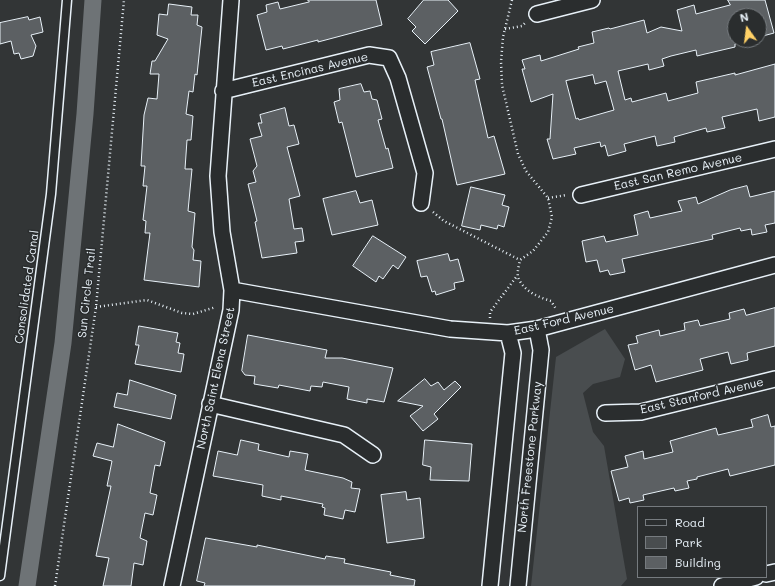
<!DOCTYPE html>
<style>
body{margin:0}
#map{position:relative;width:775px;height:586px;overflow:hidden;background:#323536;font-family:Mali,sans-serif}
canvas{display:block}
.legend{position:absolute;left:637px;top:506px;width:130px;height:72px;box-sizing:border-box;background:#2a2d2e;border:1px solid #767b7f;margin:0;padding:5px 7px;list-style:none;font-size:12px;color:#e8f1f8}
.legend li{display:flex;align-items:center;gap:8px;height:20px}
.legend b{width:20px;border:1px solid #767b7f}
.north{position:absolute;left:727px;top:8px;width:40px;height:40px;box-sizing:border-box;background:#2a2d2e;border:1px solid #767b7f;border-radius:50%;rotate:346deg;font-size:11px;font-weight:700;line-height:16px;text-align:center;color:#e8f1f8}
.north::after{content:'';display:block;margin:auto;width:14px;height:18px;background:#ffd166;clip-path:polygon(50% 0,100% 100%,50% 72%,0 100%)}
</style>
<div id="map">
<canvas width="775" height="586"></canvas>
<ul class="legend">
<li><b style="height:5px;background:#2a2d2e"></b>Road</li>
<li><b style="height:11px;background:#494d4f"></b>Park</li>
<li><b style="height:11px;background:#5c6063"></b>Building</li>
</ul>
<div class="north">N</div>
</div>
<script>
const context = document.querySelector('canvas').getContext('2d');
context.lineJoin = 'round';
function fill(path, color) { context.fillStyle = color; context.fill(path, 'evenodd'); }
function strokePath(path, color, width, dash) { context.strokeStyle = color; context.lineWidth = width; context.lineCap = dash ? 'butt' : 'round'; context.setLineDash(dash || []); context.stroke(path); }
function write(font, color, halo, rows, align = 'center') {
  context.font = font + ' Mali,sans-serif'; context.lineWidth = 3; context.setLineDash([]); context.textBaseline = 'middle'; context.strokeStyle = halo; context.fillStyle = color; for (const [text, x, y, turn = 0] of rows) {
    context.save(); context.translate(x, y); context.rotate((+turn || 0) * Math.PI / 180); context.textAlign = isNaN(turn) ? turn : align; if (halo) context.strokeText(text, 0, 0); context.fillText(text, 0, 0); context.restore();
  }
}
const green = new Path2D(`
 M605 329 625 359 620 377 593 384 583 393 593 432 604 446 627 579 621 586H531L556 357Z`);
const canal = new Path2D(`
 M27 586 63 343 85 114 93 0`);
const building = new Path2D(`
 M308 0H376L382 25 318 42V40L283 49 282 46 266 50 257 15 267 12 266 5 278 2 280 9 309 2Z
 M424 0H448L458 11 425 44 412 31 416 27 408 19Z
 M728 0H765L774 33 759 37V16H735V40H749L735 44V47L705 54 697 56 696 50 671 56 662 59 664 66 649 70 648 64 618 71 625 100 631 98 632 102 666 93 668 101 698 93 696 82 735 73V75L775 64V117L759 121 757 109 722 117 725 128 707 132 706 128 674 137 675 142 657 146 655 136 624 144 626 151 608 156 605 145 601 147 600 142 574 148 576 154 553 159 547 139H550L553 94 531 102 522 69H525L522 60 540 55 541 61 579 49 578 47 594 43 592 32 609 28 610 29 644 20 647 33 661 27 682 31 677 10 694 5 696 14 730 5ZM593 75 595 84 606 81 614 110 579 120 578 118 576 119 566 81Z
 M169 4 192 7 191 15H198L197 25 202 27 197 75 195 74 193 92 189 91 186 114 193 116 191 140H187L185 169H192L188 211 195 213 192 247 194 250 193 260 201 261 199 287 144 280 150 233H145L146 221 143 220 147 186H143L145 166H141L144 115 148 98 157 99 159 74H150L152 61H155L168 39 157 35 159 14 167 15Z
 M28 17 29 20 40 17 43 32 31 35 36 46 33 56 21 59 19 53 14 54 11 41 0 44V23Z
 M470 43 480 79 475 80 488 138 494 136 505 174 457 185 442 119H441L427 67 434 65 431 52Z
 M361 84 364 92 370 91 372 99 377 100 382 119 378 120 386 149 388 148 393 168 356 177 342 122 339 123 334 102 340 100 339 89Z
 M285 108 289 126 294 125 299 144 287 147 300 196 289 199 294 229 302 228 304 241 295 242 297 253 262 258 255 222 257 221 248 184 256 182 253 171 257 166 250 139 262 136 258 123H262L260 115Z
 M747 186 750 197 775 191V223L765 225 767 232 752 235 751 229 741 231 740 228 712 235 713 239 622 259 625 272 610 275 608 270 600 272 597 260 586 262 582 241 604 236 606 242 638 235 634 215 648 211 650 218 682 211 678 201 696 197 698 204 730 190Z
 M471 187 505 195 502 205 509 207 504 227 498 225 497 229 481 225 480 230 462 226Z
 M356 191 360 203 372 200 378 225 332 235 323 199Z
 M373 236 406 257 398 269 393 265 383 279 379 276 376 282 353 266Z
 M448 254 450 261 458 259 464 281 454 283 455 289 436 295 435 291 432 292 427 276 421 277 417 261Z
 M775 308V346L747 353 748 360 731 364 728 352 700 359 703 370 656 382 651 365 635 370 628 345 638 343 636 336 659 330 660 336 685 330 684 323 698 320 700 326 730 319 729 313 744 309 746 315Z
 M139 326 178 333 176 342 180 343 178 353 184 354 181 372 135 364 139 345H136Z
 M248 335 327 350 325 358H342L393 368 384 402 367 399V403L347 399 349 387 323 382 322 387 311 386 310 391 279 385 278 388 254 384 255 376 245 375 242 371Z
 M425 379 431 386 438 382 444 390 455 381 461 387 434 414 438 419 423 431 410 416 423 406 398 401Z
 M130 380 176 395 171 419 114 407 117 393 127 395Z
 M768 415 771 427 775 426V465L730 476 728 469 697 477V479L687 481 689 488 675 491 674 488 643 495 644 500 630 503 629 498 619 501 611 471 628 467 625 456 643 451 644 459 673 452 670 441 716 428 718 435 753 427 751 420Z
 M118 424 165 442 160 466 155 465 150 493 157 495 153 515 145 513 140 538 147 541 143 565 134 563 131 586H103L109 558 96 556 111 486H107L112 461 93 456 97 443 113 447Z
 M241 440 259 444 258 450 289 457 290 451 308 454 305 470 343 478 352 482 351 488 360 489 355 512 345 510 343 519 324 515 325 508 322 507 323 504 281 496V500L262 496 263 485 213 476 218 451 237 455Z
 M425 440 472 444 469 481 430 480 431 467 423 465Z
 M406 492 407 500 420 498 424 538 387 543 381 495Z
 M206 538 257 547V545L325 559 326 556 345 559 344 563 391 572 390 575 415 580 414 586H204L205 583 197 581Z`);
const path = new Path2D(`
 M512 0 503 37 501 62 502 85 518 154 526 171 548 198 552 217 548 232 533 251 520 260C519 265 517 272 518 277 523 291 538 297 551 301L556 309
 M505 29 522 26 525 23
 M548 198 567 195
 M433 212 444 221 520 260
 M96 307 147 300 182 313 193 314 216 307
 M490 318V312L517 276
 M55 586 96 307 124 0`);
const lane = new Path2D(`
 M0 576 51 194 67 0`);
const street = new Path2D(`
 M537 14 592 0
 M223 91 369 55 389 58 398 78 425 173 421 203
 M581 195 775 149
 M232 290 450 329 508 333 537 329 775 265
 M210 404 344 435 373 455
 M605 413 641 412 775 379
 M766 574 775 572
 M172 586 231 310 232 290 222 232 218 176 231 0
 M490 586 513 353 508 333
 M518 586 541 350 537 329
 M722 586 756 577`);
const streetNames = [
 ["East Encinas Avenue",310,70,-13],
 ["East San Remo Avenue",678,172,-13],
 ["Consolidated Canal",27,287,-82],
 ["Sun Circle Trail",87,293,-84],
 ["East Ford Avenue",564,320,-13],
 ["North Saint Elena Street",216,378,-78],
 ["East Stanford Avenue",702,396,-13],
 ["North Freestone Parkway",530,457,-84]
];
fill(green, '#494d4f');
strokePath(canal, '#6e7376', 17);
fill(building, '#5c6063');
strokePath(building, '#e8f1f8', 1);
strokePath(lane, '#e8f1f8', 11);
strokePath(street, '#e8f1f8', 18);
strokePath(path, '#e8f1f8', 2.5, [1, 3]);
strokePath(lane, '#2a2d2e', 8);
strokePath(street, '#2a2d2e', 15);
write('12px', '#e8f1f8', '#2a2d2e', streetNames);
</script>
